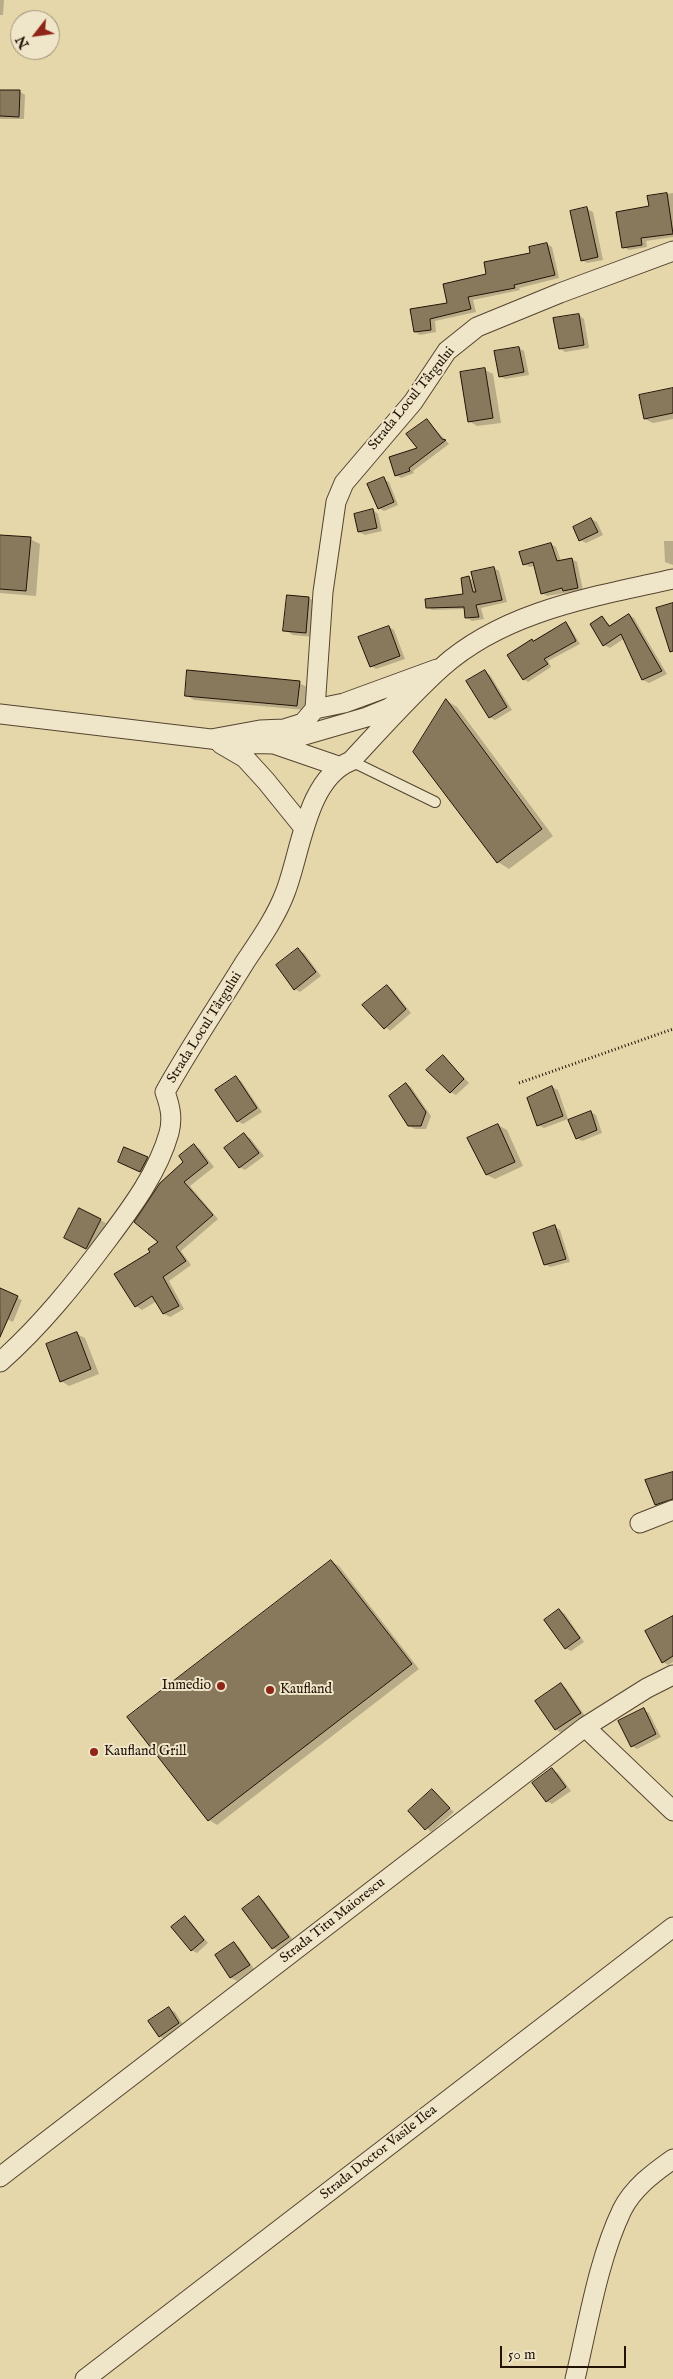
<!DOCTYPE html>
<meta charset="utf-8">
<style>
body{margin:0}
#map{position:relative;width:673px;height:2379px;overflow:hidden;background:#e6d7ab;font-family:"IM FELL English",serif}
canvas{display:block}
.north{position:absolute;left:10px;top:10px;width:50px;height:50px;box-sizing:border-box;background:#efe5c8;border:1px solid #9d917b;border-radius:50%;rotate:240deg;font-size:14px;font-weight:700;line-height:20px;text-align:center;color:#221307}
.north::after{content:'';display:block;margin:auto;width:18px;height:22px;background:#8f2418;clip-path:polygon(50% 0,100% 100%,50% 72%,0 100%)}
.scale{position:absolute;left:500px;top:2346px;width:126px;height:22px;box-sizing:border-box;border:2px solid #221307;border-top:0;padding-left:6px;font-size:15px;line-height:18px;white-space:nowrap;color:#221307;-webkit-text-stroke:4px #efe5c8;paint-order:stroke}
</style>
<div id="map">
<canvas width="673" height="2379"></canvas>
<div class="north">N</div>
<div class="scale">50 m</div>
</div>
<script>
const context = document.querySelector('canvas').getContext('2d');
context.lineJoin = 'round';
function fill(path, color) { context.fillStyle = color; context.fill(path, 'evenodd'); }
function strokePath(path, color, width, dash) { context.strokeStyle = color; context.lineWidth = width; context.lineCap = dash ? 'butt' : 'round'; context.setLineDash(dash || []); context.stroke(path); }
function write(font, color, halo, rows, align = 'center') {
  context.font = font + ' "IM FELL English",serif'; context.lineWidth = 4; context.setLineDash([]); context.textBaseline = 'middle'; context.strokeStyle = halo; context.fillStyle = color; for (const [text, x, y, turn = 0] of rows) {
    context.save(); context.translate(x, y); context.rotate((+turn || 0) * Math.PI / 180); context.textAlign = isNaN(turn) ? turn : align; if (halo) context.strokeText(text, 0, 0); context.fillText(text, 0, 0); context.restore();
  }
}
const shadow = new Path2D(`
 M0 0H4L3 15H0Z
 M0 91H19L25 95 24 119H0Z
 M673 193V237L646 241 647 247 629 250 623 247 650 207 649 197Z
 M587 209 593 212 603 260 587 263 582 260Z
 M547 244 552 247 559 278 519 288 520 290 473 300 476 312 435 321 436 332 420 335 415 332 411 310 449 304 488 275 532 254Z
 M579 315 584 319 589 348 565 352 560 348Z
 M519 348 524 351 529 375 505 379 500 376Z
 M485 370 493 374 501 423 477 426 469 421Z
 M673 389V419L653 423 645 419Z
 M427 420 449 444 413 471 414 473 401 478 396 475 419 448Z
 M383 479 389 482 398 505 384 511 379 508Z
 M373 510 378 514 382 531 365 535 359 532Z
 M591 519 597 522 603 535 586 543 580 540Z
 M0 536 30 539 40 544 36 596 0 593Z
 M664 541H673V565L665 562Z
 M551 544 556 547 561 561 572 559 577 562 583 590 547 596 542 593 535 566 530 567 524 564Z
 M494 568 499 571 507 602 481 608 484 619 472 621 467 618 466 609 432 610 427 607 464 595 469 578 474 581Z
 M288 596 309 598 317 603 314 637 293 635 285 630Z
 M629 615 634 618 667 674 649 683 643 680 625 638 610 648 604 645 602 618 611 626Z
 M566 624 570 627 580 644 548 661 551 667 528 682 524 679 534 642Z
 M389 627 394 630 405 659 376 669 371 666Z
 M485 672 490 675 512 710 495 720 489 717Z
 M299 683 307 687 305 710 194 700 186 695Z
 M446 700 457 707 553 836 509 869 498 862Z
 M298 950 304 953 321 976 300 992 295 989Z
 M387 986 392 989 411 1013 390 1031 364 1005Z
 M443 1056 469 1083 456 1095 450 1092Z
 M236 1078 241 1081 262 1112 243 1124 237 1121Z
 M406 1084 411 1087 431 1116 426 1129H415L409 1126Z
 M552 1087 558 1090 568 1119 544 1128 538 1125Z
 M591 1112 596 1115 602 1133 582 1141 577 1138Z
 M498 1125 507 1130 523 1166 495 1179 487 1175Z
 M244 1135 250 1138 264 1156 245 1170 239 1167Z
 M194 1146 200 1149 214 1167 190 1186 218 1219 181 1251 191 1265 169 1281 184 1309 170 1317 164 1314 157 1301 142 1310 136 1306 152 1253 160 1242 185 1163Z
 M147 1158 153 1161 146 1174 125 1164Z
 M100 1220 106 1223 92 1251 71 1241Z
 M555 1227 560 1230 570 1262 550 1267 545 1264Z
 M0 1290 22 1300 13 1322 0 1316Z
 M77 1334 85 1338 99 1374 69 1386 61 1381Z
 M673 1473V1503L661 1507 656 1504Z
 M331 1561 339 1566 419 1669 217 1825 209 1820Z
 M559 1610 565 1614 584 1642 571 1651 565 1648Z
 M673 1618V1662L668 1665 663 1662Z
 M561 1685 566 1688 585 1716 561 1733 556 1729 537 1701Z
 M644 1710 649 1713 661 1737 637 1749 632 1746Z
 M553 1770 558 1773 571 1791 552 1804 547 1801Z
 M432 1791 454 1812 431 1832 409 1811Z
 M259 1898 264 1901 293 1940 278 1951 273 1948Z
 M185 1918 190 1921 208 1943 197 1953 191 1950Z
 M234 1944 239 1947 254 1969 237 1981 231 1978 216 1956Z
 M169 2009 175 2012 184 2026 165 2039 159 2036Z`);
const building = new Path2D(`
 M0 90H20L19 117 0 116Z
 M667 193 673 234 641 238 642 245 622 248 616 212 649 206 647 196Z
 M587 207 598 257 581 261 570 211Z
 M547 243 555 275 514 285 515 288 468 297 471 309 430 319 431 330 414 332 410 309 447 303 443 284 486 274 484 262 530 253 529 247Z
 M579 314 584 345 559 349 553 318Z
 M519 347 524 372 499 377 494 351Z
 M485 368 493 418 468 422 460 372Z
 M673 388V413L644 419 639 395Z
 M427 419 442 439 446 440 409 468 410 471 395 476 389 457 417 448 406 434Z
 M384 477 394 502 378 509 367 484Z
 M373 509 377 528 358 532 354 514Z
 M591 518 598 532 579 541 573 527Z
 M0 535 31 537 26 591 0 589Z
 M551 543 557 561 572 558 578 588 563 591 562 588 541 594 533 562 523 565 519 552Z
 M494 567 502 600 476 605 479 617 465 618 464 607 426 608 425 599 463 594 461 578 469 576 473 592H476L471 572Z
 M287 595 309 597 306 633 283 631Z
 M673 603V651L670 652 656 608Z
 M629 614 662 671 642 680 621 634 603 646 590 624 602 616 609 626Z
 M566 622 576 641 544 659 548 664 523 680 507 655 532 639 533 641Z
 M389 626 400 656 370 667 358 637Z
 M187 670 300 681 297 706 185 696Z
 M485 670 507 707 489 718 466 681Z
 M446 699 542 829 497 863 413 752Z
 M298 948 316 972 294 990 276 965Z
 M387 985 406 1009 384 1029 362 1005Z
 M443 1055 464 1079 450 1093 426 1070Z
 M236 1076 257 1108 237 1122 215 1090Z
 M406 1083 426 1112 421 1126H408L389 1096Z
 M552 1086 563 1116 537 1126 527 1098Z
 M591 1111 597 1130 576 1139 568 1120Z
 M498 1124 515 1162 486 1175 467 1138Z
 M244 1133 259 1153 239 1168 224 1148Z
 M194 1144 208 1163 184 1182 213 1215 176 1247 186 1261 163 1277 179 1306 163 1314 152 1296 135 1307 114 1274 150 1252 148 1249 158 1242 134 1222 160 1183 183 1162 179 1156Z
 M124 1147 148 1157 140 1172 118 1162Z
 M79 1208 101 1219 86 1249 64 1238Z
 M555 1225 566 1259 544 1265 533 1233Z
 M0 1288 18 1296 0 1337Z
 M77 1332 91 1369 60 1382 46 1344Z
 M673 1472V1499L655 1505 645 1480Z
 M331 1560 412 1664 208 1821 127 1717Z
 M559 1609 580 1638 565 1649 544 1620Z
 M673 1616V1656L662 1663 645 1631Z
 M561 1683 581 1713 555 1730 535 1701Z
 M644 1708 656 1734 631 1747 618 1721Z
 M552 1768 566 1787 546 1802 532 1783Z
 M432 1789 450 1808 425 1830 408 1811Z
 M259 1896 289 1937 272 1949 242 1909Z
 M185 1916 204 1940 191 1951 171 1927Z
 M234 1942 250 1965 230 1978 215 1955Z
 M169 2007 179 2023 159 2037 148 2021Z`);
const path = new Path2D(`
 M519 1083 673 1029`);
const lane = new Path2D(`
 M351 761 435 802`);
const street = new Path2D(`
 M315 709 344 703 437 669
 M0 714 211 739 230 743 274 744 367 717 389 708 401 699
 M211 739 260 730 284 729 303 723 315 709 323 592 336 502 344 483 413 402 447 351 477 327 560 293 673 251
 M221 744 245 758 266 781 304 828
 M274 744 338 766
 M0 1362C41 1326 76 1282 108 1239 132 1207 158 1172 169 1133 173 1118 170 1106 165 1092 190 1047 218 1006 245 962 259 941 276 917 285 893 301 853 306 779 351 761 380 730 409 697 441 668 504 611 593 597 673 579
 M640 1523 673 1510
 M585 1727 673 1811
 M0 2177 585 1727 647 1688 673 1675
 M85 2379 673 1927
 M575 2379C588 2325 598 2260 622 2210 633 2188 653 2173 673 2159`);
const markers = [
 [221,1686,5,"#8f2418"],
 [270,1690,5,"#8f2418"],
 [94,1752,5,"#8f2418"]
];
const streetNames = [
 ["Strada Locul Târgului",412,399,-51],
 ["Strada Locul Târgului",205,1028,-58],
 ["Strada Titu Maiorescu",333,1921,-38],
 ["Strada Doctor Vasile Ilea",379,2153,-38]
];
const poiNames = [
 ["Inmedio",211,1686,"right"],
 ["Kaufland",280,1690],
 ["Kaufland Grill",104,1752]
];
fill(shadow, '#0003');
fill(building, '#88795c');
strokePath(building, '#221307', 1);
strokePath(lane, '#534430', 12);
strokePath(street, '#534430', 21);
strokePath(path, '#221307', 3, [1, 2.5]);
strokePath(lane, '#efe5c8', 10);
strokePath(street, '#efe5c8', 19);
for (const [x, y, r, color] of markers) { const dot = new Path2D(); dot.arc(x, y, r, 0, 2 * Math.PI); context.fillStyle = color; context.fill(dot); strokePath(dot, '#efe5c8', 2); }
write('14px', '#221307', '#efe5c8', streetNames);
write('14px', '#221307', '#efe5c8', poiNames, 'left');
</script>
